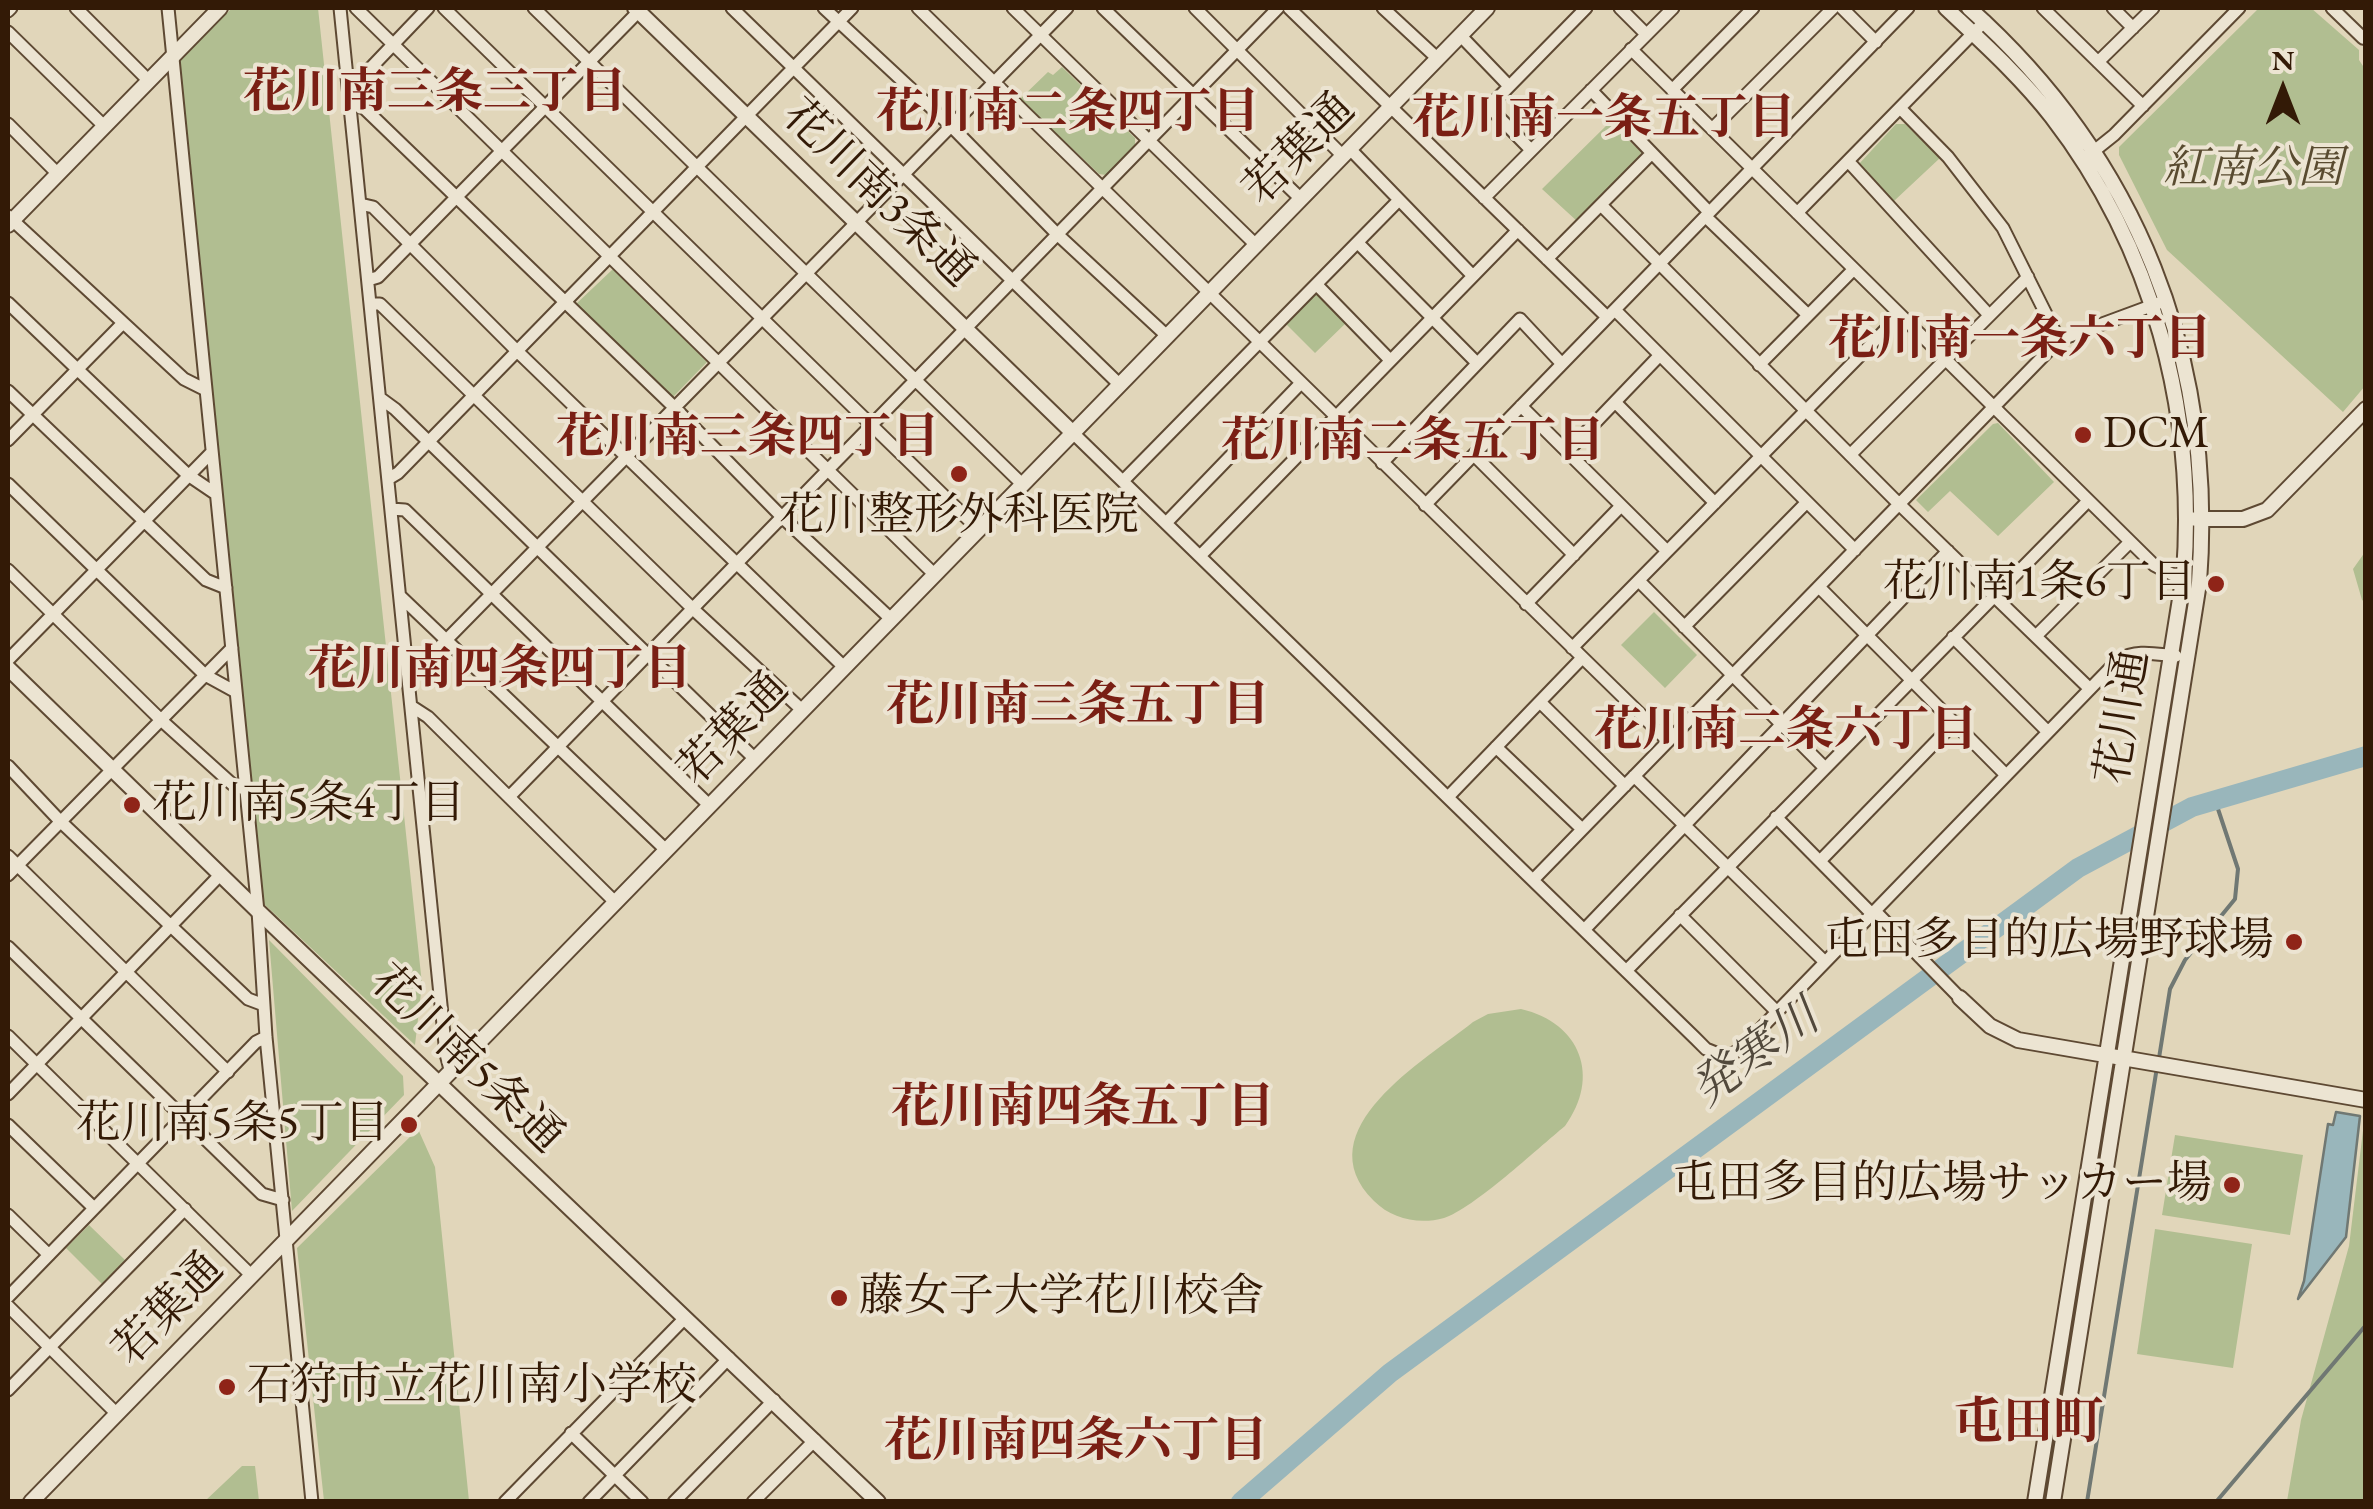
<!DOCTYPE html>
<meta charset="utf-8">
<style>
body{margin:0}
#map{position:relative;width:2373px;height:1509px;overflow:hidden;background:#e1d6ba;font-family:"EB Garamond",serif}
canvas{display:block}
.frame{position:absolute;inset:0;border:10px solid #331a06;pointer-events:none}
.north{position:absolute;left:2233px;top:40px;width:100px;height:100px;-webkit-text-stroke:8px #ece4d2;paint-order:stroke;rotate:0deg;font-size:28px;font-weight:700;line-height:40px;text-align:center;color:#331a06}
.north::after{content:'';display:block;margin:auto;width:35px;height:45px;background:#331a06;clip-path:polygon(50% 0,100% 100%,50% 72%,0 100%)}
</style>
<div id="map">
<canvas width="2373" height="1509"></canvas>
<div class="frame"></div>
<div class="north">N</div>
</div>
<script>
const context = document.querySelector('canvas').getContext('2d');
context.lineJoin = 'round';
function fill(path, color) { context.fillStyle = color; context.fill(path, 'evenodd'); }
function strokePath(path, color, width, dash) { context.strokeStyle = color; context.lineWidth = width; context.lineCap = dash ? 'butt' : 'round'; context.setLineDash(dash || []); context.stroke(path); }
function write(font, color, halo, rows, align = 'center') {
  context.font = font + ' "EB Garamond","Noto Serif JP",serif'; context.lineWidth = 8; context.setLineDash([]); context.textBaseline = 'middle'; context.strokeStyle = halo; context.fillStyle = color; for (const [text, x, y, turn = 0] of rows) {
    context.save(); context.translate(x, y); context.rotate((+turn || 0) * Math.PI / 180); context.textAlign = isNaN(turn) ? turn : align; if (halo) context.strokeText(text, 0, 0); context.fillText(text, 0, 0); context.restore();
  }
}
const green = new Path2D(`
 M232 8H318L422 984 415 1045 264 904 180 61Z
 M2259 8H2311L2359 50V60L2365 69V386L2343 412 2167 250 2119 155V147Z
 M1062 67 1135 138V145L1106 175 1099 174 1020 99 1048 72 1053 75Z
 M1610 122 1641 152 1640 158 1578 222 1542 189Z
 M1896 124H1905L1940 158 1894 201 1859 164Z
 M613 269 707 362 672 398 576 304Z
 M1311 294H1318L1347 322 1315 353 1285 323Z
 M1998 423 2054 482 1998 536 1950 491 1928 512 1916 500 1993 424Z
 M2365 552V602L2362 600 2353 569Z
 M1654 612 1697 655 1665 688 1621 645Z
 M269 940 403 1076 404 1095 292 1211Z
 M1521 1009C1581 1023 1601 1077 1565 1126 1538 1148 1473 1209 1444 1218 1419 1225 1392 1219 1374 1201 1303 1130 1426 1060 1473 1022L1488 1014Z
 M2365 1114V1501H2287L2301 1420 2349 1246Z
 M418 1129 435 1167 469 1501H324L297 1248Z
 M2175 1135 2303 1155 2290 1235 2162 1215Z
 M89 1225 125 1260 102 1284 66 1248Z
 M2155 1229 2252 1244 2233 1368 2137 1354Z
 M242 1466H255L259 1501H205Z`);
const water = new Path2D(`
 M2336 1112 2360 1116 2346 1237 2298 1299 2304 1281 2328 1124 2333 1125Z`);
const stream = new Path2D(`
 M2159 1058 2170 989 2185 960 2235 899 2238 869 2215 800
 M2087 1502 2157 1067
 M2216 1502 2366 1325`);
const river = new Path2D(`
 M1241 1502 1390 1373 2078 868 2192 807 2366 756`);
const minor = new Path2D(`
 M76 8 149 81
 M168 8 258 911 266 1037 312 1502
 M340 8 446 1054 451 1073
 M356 8 934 574
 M444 8 978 529
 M534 8 1022 484
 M732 8 1119 384
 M824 8 951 126 1057 234 1167 336
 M918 8 1668 741
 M1013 8 1256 245
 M1103 8 1301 199
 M1195 8 1343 156
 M1289 8 1607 317
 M1383 8 1437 58
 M1620 8 1646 34
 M1842 8 1876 42
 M2043 8 2143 106
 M2113 8 2133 28
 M2332 8 2363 38 2366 36
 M8 11 11 8
 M8 32 104 126
 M1460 35 1509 86
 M1631 49 2154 565 2183 580
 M2098 62 2153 8
 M348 80 363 76 428 8
 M1591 90 1709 212
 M1672 90 1753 8
 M350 104 364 108 675 408 782 517 891 619
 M1900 108 1948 157 2003 228 2059 340
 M8 124 58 174
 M1712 129 1833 8
 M1350 149 1473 276
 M1531 150 1489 107 1586 8
 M2089 155 2114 135 2239 8
 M1848 161 1989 315
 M1484 198 1673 8
 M360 204 373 207 517 351 844 667
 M1601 205 1899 504 2090 689
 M1797 213 1985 21
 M8 216 184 379 206 390
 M1706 217 1808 315
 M1358 243 1477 363
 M1547 259 1651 154
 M368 280 378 277 642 8
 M1317 285 1390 360
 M8 303 188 475 216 494
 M370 304H380L692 608 802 710
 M1615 310 1855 550
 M1759 365 1854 269
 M8 391 206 580 226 588
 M380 398 395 409 755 759
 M1615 402 1715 503
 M1521 406 1667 551
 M1072 432 1695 1038 1706 1049 1726 1057 1741 1049 2118 660C2137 649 2155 654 2176 656
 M8 440 123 323
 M1567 452 1660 355
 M1474 455 1574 555
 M1850 455 2028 277
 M1382 463 1520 319 1562 364
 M388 479 398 473 852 8
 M1123 481 1399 200
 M8 484 205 675 236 692
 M1425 505 1908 8
 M391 509 405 510 710 806
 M1166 523 1300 384
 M1200 556 1518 230
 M8 570 161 720 232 784 246 790
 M1639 581 1825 768
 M1819 587 2006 775
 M400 596 666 850
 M1526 604 1621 506
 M1684 627 1807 502
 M2036 636 2130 542
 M1953 637 2048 732
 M1572 648 1900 315
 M8 660 212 452
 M408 679 1067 8
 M1540 702 1625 786
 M411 706 428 717 616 903
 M1496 747 1582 829
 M8 766 60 821 248 999 264 1005
 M1634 776 1825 962
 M509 797 1278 8
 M1448 797 1582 658
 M1776 817 1872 914
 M8 856 228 1072
 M1820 861 1954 723
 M8 875 232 648
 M1533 880 2059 340 2159 303
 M1875 911 1960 998
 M1680 915 1777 1012
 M1584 930 1948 551
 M8 947 262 1194 283 1200
 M1626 971 2088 501
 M8 1036 252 1276
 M8 1094 220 875
 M8 1125 94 1208
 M8 1215 49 1255
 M8 1297 256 1042 266 1037
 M8 1306 117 1414
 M8 1390 185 1209
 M571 1433 642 1502
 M505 1502 685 1318
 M589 1502 729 1358
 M674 1502 774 1400
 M753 1502 815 1440`);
const tertiary = new Path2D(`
 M635 8 1072 432
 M1946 8C1982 42 2021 77 2052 117 2153 248 2196 411 2184 574L2035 1502
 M1969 8C2138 159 2216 358 2199 583L2053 1502
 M8 225 220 8
 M2196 519H2243L2267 510 2366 409
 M8 668 258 911 878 1502
 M1960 998 1990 1026 2018 1040 2366 1100
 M31 1502 1487 8`);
const markers = [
 [2083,435,10,"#8f2418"],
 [959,474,10,"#8f2418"],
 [2216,584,10,"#8f2418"],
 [132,805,10,"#8f2418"],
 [2294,942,10,"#8f2418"],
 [409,1125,10,"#8f2418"],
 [2232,1185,10,"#8f2418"],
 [839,1298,10,"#8f2418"],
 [227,1387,10,"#8f2418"]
];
const streetNames = [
 ["若葉通",1300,150,-45],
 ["花川南3条通",878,194,44],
 ["花川通",2124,717,-81],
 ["若葉通",734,730,-46],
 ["花川南5条通",466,1060,44],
 ["若葉通",169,1310,-46]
];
const parkNames = [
 ["紅南公園",2253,170]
];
const poiNames = [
 ["DCM",2103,435],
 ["花川整形外科医院",959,517,"center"],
 ["花川南1条6丁目",2196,584,"right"],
 ["花川南5条4丁目",152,805],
 ["屯田多目的広場野球場",2274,942,"right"],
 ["花川南5条5丁目",389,1125,"right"],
 ["屯田多目的広場サッカー場",2212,1185,"right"],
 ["藤女子大学花川校舎",859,1298],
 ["石狩市立花川南小学校",247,1387]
];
const neighbourhoodNames = [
 ["花川南三条三丁目",435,94],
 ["花川南二条四丁目",1068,114],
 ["花川南一条五丁目",1604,120],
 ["花川南一条六丁目",2020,341],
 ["花川南三条四丁目",748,439],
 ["花川南二条五丁目",1413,443],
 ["花川南四条四丁目",500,671],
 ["花川南三条五丁目",1078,707],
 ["花川南二条六丁目",1786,732],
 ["花川南四条五丁目",1083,1109],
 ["花川南四条六丁目",1076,1443]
];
const waterNames = [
 ["発寒川",1756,1055,-36]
];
const quarterNames = [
 ["屯田町",2028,1424]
];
fill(green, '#b1be91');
fill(water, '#99b6bb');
strokePath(water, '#707873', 2.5);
strokePath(stream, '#707873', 4);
strokePath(river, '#99b6bb', 20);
strokePath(minor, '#5e4933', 15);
strokePath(tertiary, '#5e4933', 18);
strokePath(minor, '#ece4d2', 11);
strokePath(tertiary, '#ece4d2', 14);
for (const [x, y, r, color] of markers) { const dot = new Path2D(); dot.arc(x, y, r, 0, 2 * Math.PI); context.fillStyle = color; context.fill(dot); strokePath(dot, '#ece4d2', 4); }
write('45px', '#331a06', '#ece4d2', streetNames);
write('italic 45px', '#594b30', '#ece4d2', parkNames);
write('45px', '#331a06', '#ece4d2', poiNames, 'left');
write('bold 48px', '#7a1f14', '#ece4d2', neighbourhoodNames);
write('italic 48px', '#52493c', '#ece4d2', waterNames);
write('bold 50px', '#7a1f14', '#ece4d2', quarterNames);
</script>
